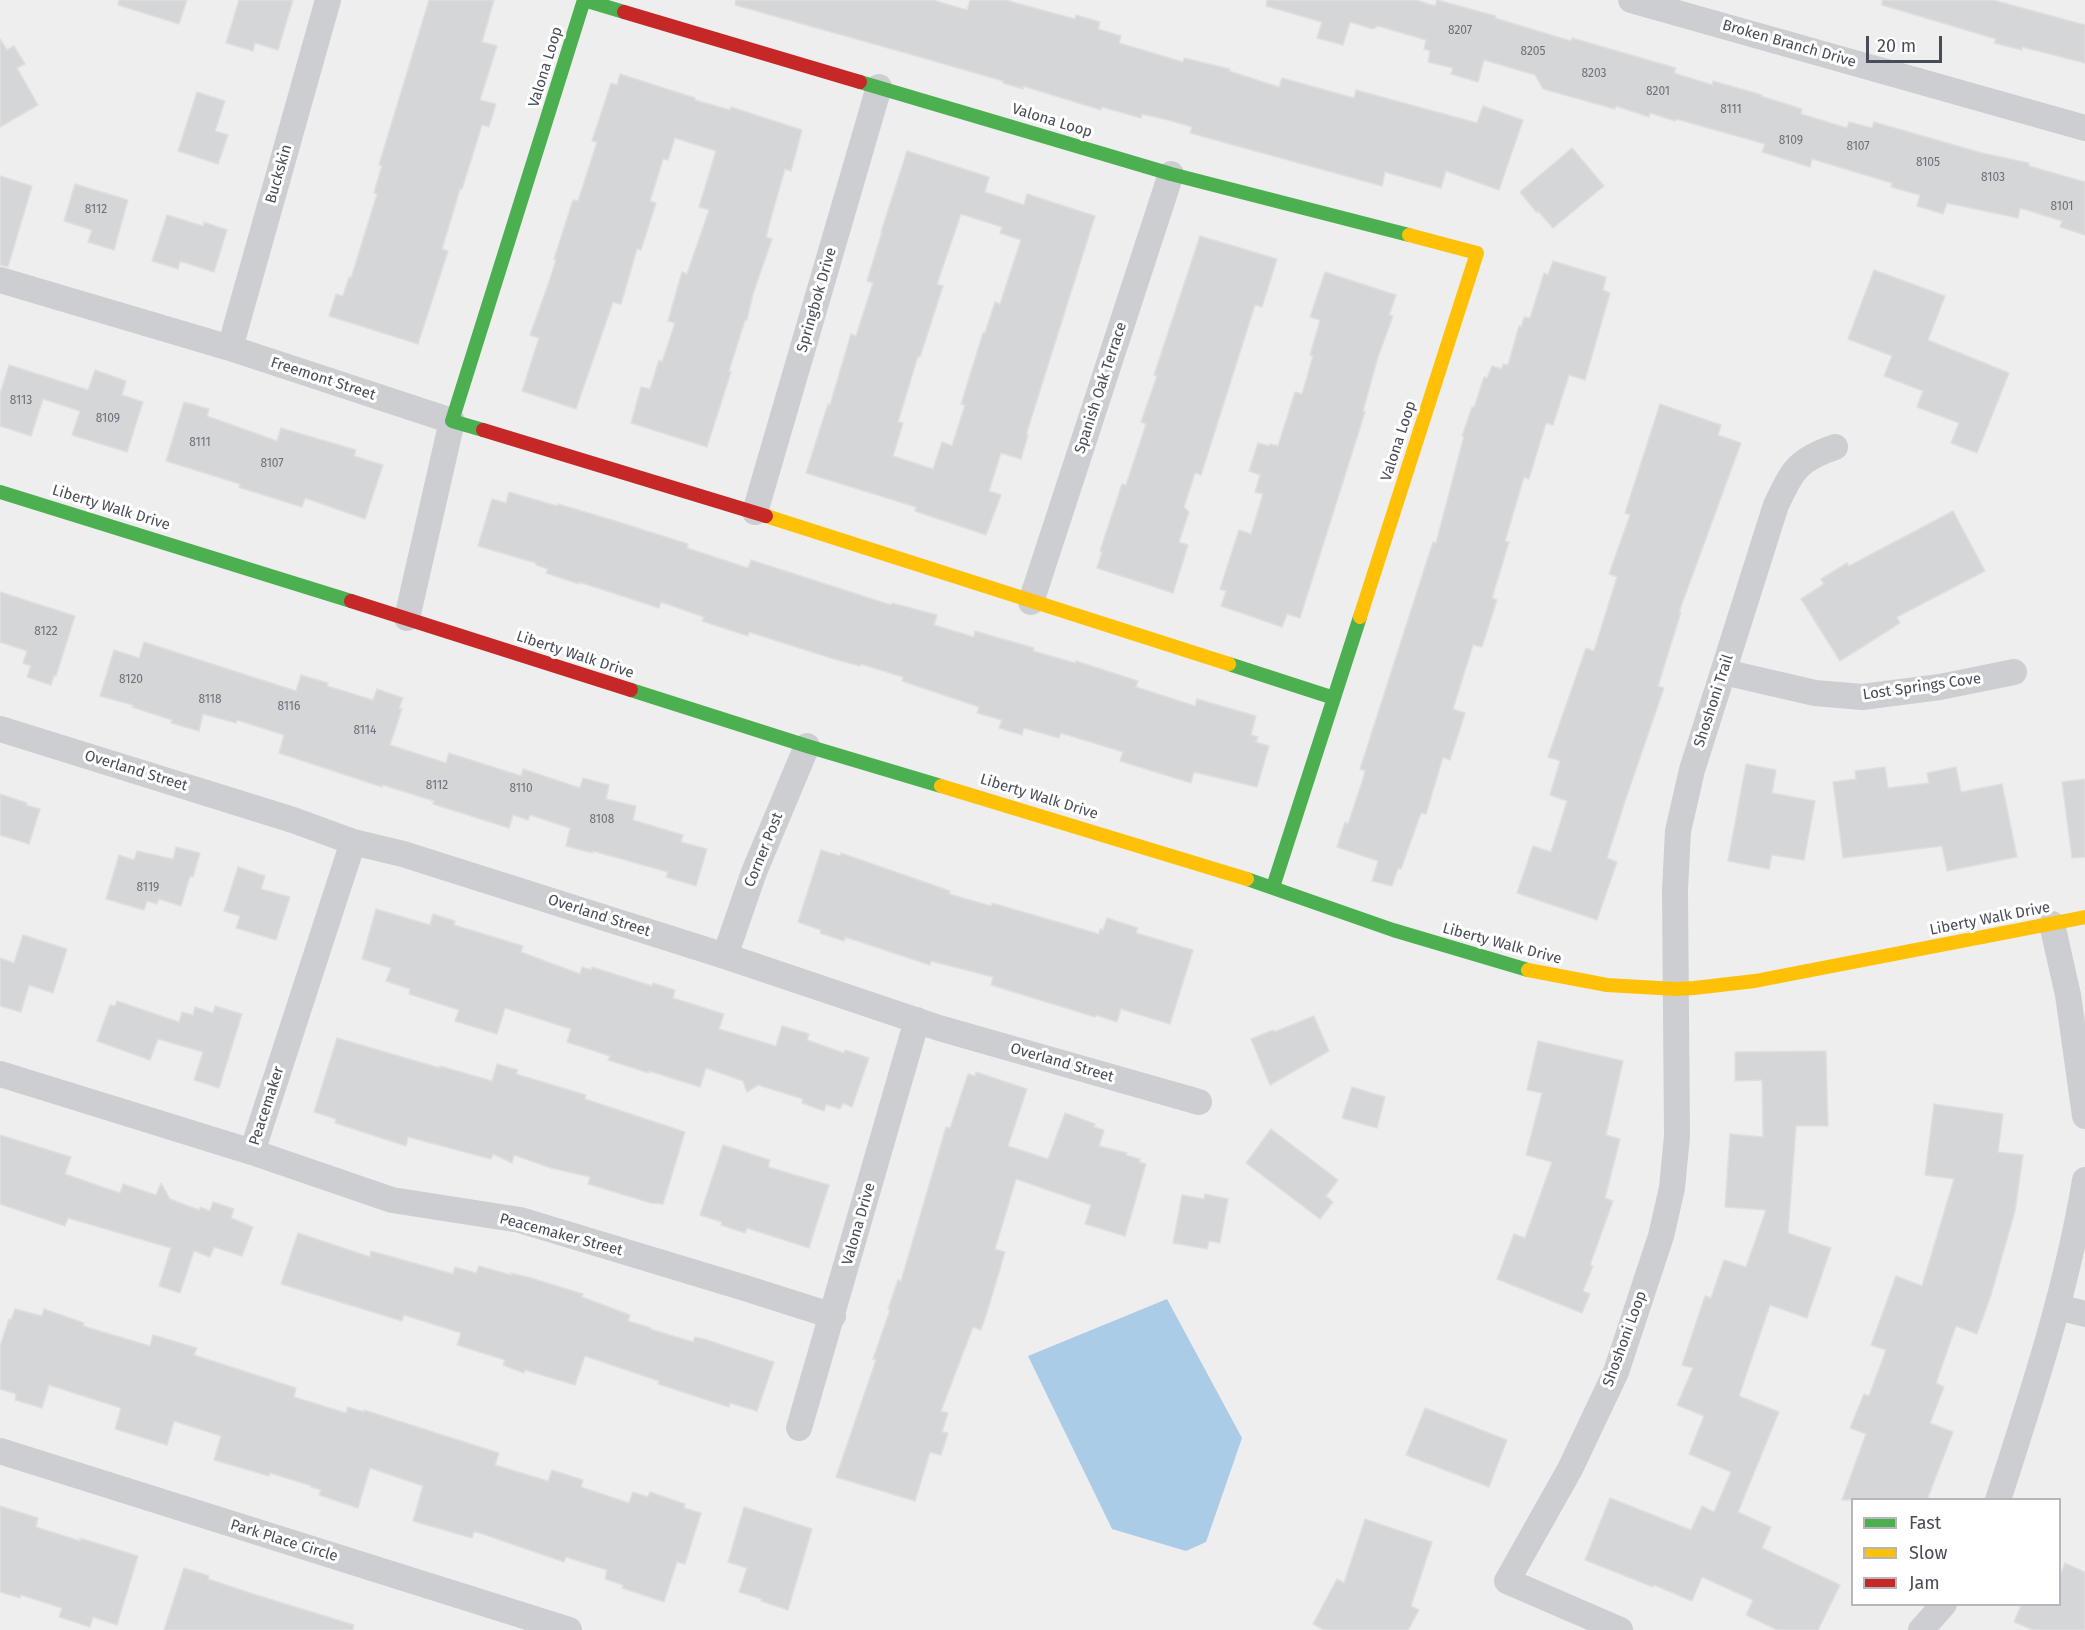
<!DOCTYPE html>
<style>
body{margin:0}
#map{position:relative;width:2085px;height:1630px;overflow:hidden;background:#eee;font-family:"Fira Sans",sans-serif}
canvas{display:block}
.legend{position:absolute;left:1851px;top:1498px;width:210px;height:108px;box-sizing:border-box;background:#fff;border:2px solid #b5b7bc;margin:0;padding:8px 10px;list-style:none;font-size:18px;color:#474c58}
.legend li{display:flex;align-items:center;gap:12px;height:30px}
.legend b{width:30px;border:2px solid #b5b7bc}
.scale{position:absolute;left:1866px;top:36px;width:76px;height:27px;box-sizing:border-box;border:3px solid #474c58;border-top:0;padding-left:8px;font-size:18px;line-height:21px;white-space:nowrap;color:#474c58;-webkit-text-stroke:4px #fff;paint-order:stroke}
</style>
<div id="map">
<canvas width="2085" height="1630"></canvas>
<ul class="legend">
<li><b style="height:8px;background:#4caf50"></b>Fast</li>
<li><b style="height:8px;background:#ffc107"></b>Slow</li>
<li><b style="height:8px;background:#c62828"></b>Jam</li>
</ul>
<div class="scale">20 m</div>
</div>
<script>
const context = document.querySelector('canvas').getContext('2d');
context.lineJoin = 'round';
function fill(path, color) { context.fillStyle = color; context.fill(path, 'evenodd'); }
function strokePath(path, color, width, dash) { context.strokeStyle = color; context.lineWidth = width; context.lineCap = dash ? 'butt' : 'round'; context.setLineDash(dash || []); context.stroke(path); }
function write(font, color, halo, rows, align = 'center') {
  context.font = font + ' "Fira Sans",sans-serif'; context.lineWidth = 6; context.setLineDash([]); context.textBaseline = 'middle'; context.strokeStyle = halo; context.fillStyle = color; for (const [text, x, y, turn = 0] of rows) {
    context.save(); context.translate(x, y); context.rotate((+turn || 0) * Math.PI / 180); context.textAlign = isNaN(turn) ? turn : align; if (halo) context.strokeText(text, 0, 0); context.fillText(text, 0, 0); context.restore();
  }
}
const water = new Path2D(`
 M1167 1299 1242 1438 1206 1542 1186 1551 1112 1529 1028 1356Z`);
const building = new Path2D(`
 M119 0H187L179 24 118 5Z
 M239 0H293L278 50 255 43 253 51 226 43Z
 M429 0H494L482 42 497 46 480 100 496 104 489 127 482 125 462 189H460L442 249 448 251 418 344 329 316 336 294 343 296 349 277 351 278 377 194 374 193 382 165H379Z
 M736 0H933L967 10 970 0H1005L1075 19 1076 15 1100 22 1098 29 1121 36 1119 43 1183 62 1184 58 1230 69 1229 71 1279 87 1282 78 1354 98 1356 90 1477 123 1483 106 1523 120 1499 190 1446 171 1441 188 1385 172 1382 186 1190 133 1192 127 1168 120 1142 114 1141 118 1102 107 1101 110 1023 86V89L1003 83V81L913 55 735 5Z
 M1267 0H1416L1435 6 1437 0 1496 16 1495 18 1571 41 1572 38 1676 68 1674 73 1712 85 1713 81 1762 95 1761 96 1802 109 1801 114 1847 128 1849 122 1872 128 1874 122 1982 153 2029 163V166L2085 182V235L2060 227 2062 221 2020 208 2018 218 1947 203 1943 214 1917 206 1920 195 1891 187 1892 183 1812 159 1810 167 1762 152 1765 144 1676 119 1675 121 1650 113 1649 117 1616 106 1615 109 1543 89 1535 75 1484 60 1478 82 1451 74 1453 68 1428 62 1430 51 1424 49 1426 40 1378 26 1373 29 1350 22 1343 45 1317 38 1322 22 1266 6Z
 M1882 0H1993L2085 25V63L2022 47V50L1994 43 1996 39 1882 5Z
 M0 39 7 50 14 46 25 64 17 68 38 105 0 127Z
 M620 74 695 98V100L730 110 731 107 802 130 791 171 785 169 773 211 766 237 772 239 753 294 747 320H745L729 371 731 372 707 447 631 423 641 387 650 389 659 360 662 362 675 323 668 321 682 272 687 274 709 210 699 207 716 151 675 138 668 160 663 159 650 201 656 203 641 250 637 249 621 304 613 302 576 409 522 391 539 338 530 335 549 282 556 260 554 259 573 200 578 201 597 142 592 141 611 83 617 85Z
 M197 92 225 101 215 131 228 135 218 164 178 151Z
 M1572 148 1604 186 1553 228 1538 211 1537 213 1520 192Z
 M907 151 989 177 985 192 1024 205 1027 194 1095 216 1026 435H1028L1021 459 1001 453 989 491 1001 495 986 535 915 511 916 507 806 473 828 404 830 405 851 334 856 336 873 283 867 281 882 232H881ZM961 214 1002 227 1000 233 1021 240 1000 304 995 302 985 333H983L961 404 965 405 952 446 942 442 933 469 893 456 903 423 898 422 918 356 920 357 943 286 937 284Z
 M0 176 32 186 8 267 0 265Z
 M75 184 128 200 114 250 88 242 92 230 64 221Z
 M167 215 203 226 204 222 227 230 214 272 180 261 178 269 152 261Z
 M1200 236 1277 259 1262 307 1255 305 1201 475 1195 473 1184 507 1189 512 1179 542 1188 545 1173 593 1097 568 1102 552 1100 551 1122 484 1126 485 1146 424 1141 422 1157 376 1154 375Z
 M1553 261 1606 277 1603 290 1610 293 1585 380 1569 375 1553 425 1546 423 1529 479 1524 477 1505 541 1509 542 1492 598 1497 600 1482 647 1473 645 1453 709 1465 713 1459 732 1450 760 1443 757 1426 814 1421 813 1401 869 1398 868 1392 886 1372 881 1378 861 1337 847 1345 822 1348 824 1363 779 1365 771 1360 769 1433 542 1436 543 1464 436H1462L1472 407 1474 408 1484 377 1487 378 1492 366 1502 369 1503 364 1508 365 1519 326 1521 327 1524 317 1530 318 1544 273 1548 275Z
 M1874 270 1945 296 1928 340 2009 373 1977 453 1951 443 1959 423 1917 407 1923 391 1884 376 1892 356 1848 339Z
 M1325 272 1396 295 1389 315 1393 316 1378 357 1363 411 1365 412 1300 618 1287 614 1282 627 1221 606 1226 591 1220 589 1239 530 1251 534 1263 494 1255 492 1260 475 1249 471 1258 443 1269 446 1270 444 1278 446 1295 392 1302 394 1313 356 1310 355 1320 320 1310 317Z
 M9 365 88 390 95 370 126 381 122 395 143 402 127 452 72 435 80 411 43 399 31 436 0 426V394Z
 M184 402 209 409 207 416 277 441 281 428 356 450 354 456 383 465 365 519 305 498 302 507 241 488 239 487 240 484 166 461Z
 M1660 404 1721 425 1718 435 1741 443 1679 612H1681L1658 686 1664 688 1626 798 1607 858 1617 862 1597 920 1517 893 1533 846 1551 852 1567 801 1550 795 1560 761 1548 757 1586 648 1594 651 1617 577 1609 574 1630 515 1625 513Z
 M509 492 557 506 558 504 609 519 688 544 687 548 748 568 751 560 891 605 892 603 937 615 934 625 974 637 975 631 1034 648 1033 651 1075 663 1076 661 1138 681 1136 687 1195 706 1197 699 1256 716 1251 735 1258 737 1256 742 1269 746 1257 787 1194 772 1191 783 1120 761 1123 752 1061 733 1059 738 1024 728 1022 735 999 728 1002 720 977 713 979 707 902 681 903 677 861 664 860 666 834 659 749 632 748 636 702 621 704 617 701 616 661 602 659 608 579 582V584L546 573 548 569 536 565V563L478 546 492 499 506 503Z
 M1953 511 1985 571 1897 617 1900 623 1840 661 1801 599 1824 584 1821 579 1847 563 1849 566Z
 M0 592 75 616 56 676 54 675 51 685 27 677 31 666 23 663 27 651 0 642Z
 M144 642 296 691 301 675 328 683 327 686 373 700 377 689 403 698 399 708 402 709 390 745 446 763 449 753 521 776 523 769 580 788 583 778 609 785 606 799 636 806 633 820 683 835 681 842 707 849 696 886 666 877 668 872 593 851V853L566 846 570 828 530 815 528 820 513 815 509 828 433 804 434 801 383 785 382 787 279 753 284 735 237 720 236 723 203 714 199 731 171 723 172 720 132 707 133 705 100 696 114 650 139 658Z
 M1746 764 1776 770 1772 793 1815 801 1804 860 1772 855 1769 869 1728 861Z
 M1885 767 1888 788 1929 783 1927 773 1956 767 1961 792 2002 784 2017 857 1947 871 1942 846 1843 858 1833 782 1856 779 1855 771Z
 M2085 779V857L2072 858 2062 782Z
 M0 794 27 803 26 805 40 809 29 844 0 835Z
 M176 847 200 853 193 877 190 876 181 906 159 899 157 904 147 901 144 910 106 899 119 855 134 860 137 851 173 859Z
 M821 850 840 856 841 853 950 891 949 894 991 906 992 903 1099 934 1100 929 1103 930 1107 918 1138 928 1136 933 1193 950 1170 1024 1121 1009 1117 1022 1096 1015 1095 1017 991 985 993 977 931 961 930 965 845 937 844 941 820 933 821 930 798 922Z
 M238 867 265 876 261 889 290 897 276 940 236 928 240 916 224 911Z
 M376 909 430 925 433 914 455 921 454 925 523 946 521 952 580 974 582 967 591 970 592 967 652 986 653 983 675 990 673 998 724 1014 719 1029 776 1046 782 1026 809 1034 807 1040 844 1053 845 1050 869 1058 852 1107 843 1103 840 1109 826 1104 824 1111 802 1103 803 1099 758 1085 747 1092 743 1081 706 1068 700 1087 649 1071V1073L608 1060 610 1056 567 1042 571 1029 505 1008 497 1034 455 1021 459 1010 409 994 410 989 386 981 391 968 362 959Z
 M23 935 67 949 53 993 29 985 21 1012 0 1006V958L14 963Z
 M117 1001 179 1022 182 1012 193 1015 195 1007 213 1013 215 1006 242 1014 219 1088 194 1080 203 1052 158 1039 150 1060 97 1041 110 1005 115 1006Z
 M1314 1016 1329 1051 1270 1085 1251 1039 1273 1030 1274 1032Z
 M337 1038 440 1068V1066L492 1081 497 1064 518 1070 516 1074 586 1095 585 1099 685 1132 663 1204 651 1203 588 1184 590 1177 551 1168 514 1155 512 1163 493 1154 491 1159 408 1137 406 1146 335 1123 336 1119 314 1112Z
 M1538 1041 1623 1061 1606 1135 1620 1139 1605 1198 1613 1201 1590 1265 1593 1266 1583 1291 1590 1294 1582 1313 1497 1279 1514 1234 1525 1238 1552 1162 1526 1155 1542 1093 1527 1090Z
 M1826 1051 1828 1126H1796L1788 1233 1831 1248 1807 1318 1770 1305 1739 1396 1779 1412 1738 1512 1771 1527 1762 1548 1840 1585 1818 1630H1777L1746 1615 1753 1600 1702 1577 1692 1601 1654 1585 1653 1587 1585 1560 1610 1498 1691 1530 1702 1506 1714 1512 1731 1472 1689 1454 1704 1416 1677 1405 1693 1368 1682 1365 1705 1296 1711 1298 1724 1260 1746 1267 1766 1210 1725 1207 1730 1134 1763 1137 1762 1080 1735 1081V1052Z
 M976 1072 1027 1089 1008 1146 1048 1159 1065 1113 1095 1124 1094 1127 1104 1130 1099 1146 1127 1153 1126 1155 1140 1159 1139 1162 1146 1164 1125 1236 1085 1224 1091 1205 1016 1179 995 1249 1005 1252 988 1309 981 1330 973 1327 941 1411 948 1413 942 1432 948 1433 941 1455 930 1452 915 1501 836 1477 876 1360 873 1359 890 1310 888 1309 898 1280 901 1281 946 1127 950 1128 968 1074 975 1076Z
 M1352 1087 1385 1097 1377 1128 1342 1118Z
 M1934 1104 2003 1114 1998 1152 2023 1155 2015 1211 1991 1295 1977 1334 1956 1326 1936 1383 1944 1387 1930 1423 1953 1432 1927 1500H1842L1866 1434 1850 1428 1864 1394 1869 1396 1886 1350 1871 1345 1896 1276 1922 1286 1954 1179 1925 1175Z
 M1271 1129 1338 1180 1326 1196 1333 1202 1320 1219 1246 1163Z
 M0 1135 71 1157 65 1174 120 1193 123 1184 156 1195 161 1183 170 1199 199 1210 200 1207 210 1211 213 1202 234 1209 231 1218 253 1227 242 1256 214 1247 210 1257 194 1251 180 1293 159 1286 171 1248 68 1218 65 1226 0 1204Z
 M723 1145 770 1160 768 1167 829 1185 809 1248 747 1228 745 1233 721 1225 722 1222 700 1215Z
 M1205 1194 1228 1199 1220 1243 1209 1241 1207 1249 1173 1243 1182 1195 1204 1199Z
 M298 1233 370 1257 371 1251 453 1274 455 1267 476 1273 479 1266 511 1275V1273L531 1278 583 1294 582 1297 630 1315 628 1321 651 1328 650 1329 693 1342 695 1337 704 1339 774 1362 757 1411 730 1403 729 1407 658 1384 659 1381 585 1356 575 1385 525 1370 524 1373 503 1365 505 1360 457 1345 461 1333 404 1315 402 1321 281 1284Z
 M15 1309 42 1316 44 1309 84 1323 83 1326 150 1346 153 1335 197 1348 194 1355 296 1388 294 1397 346 1413 348 1407 364 1412V1410L499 1453 495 1465 548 1481 552 1470 583 1480 581 1487 629 1503 633 1492 648 1497 650 1492 685 1504 684 1508 701 1513 685 1564 677 1562 664 1602 622 1588 623 1585 605 1579 607 1570 566 1557 564 1562 474 1531 472 1538 413 1521 423 1486 370 1468 358 1508 319 1495 321 1490 311 1487 312 1486 270 1473 269 1476 214 1460 221 1436 174 1421 167 1445 115 1429 121 1408 49 1385 42 1408 15 1400 16 1394 0 1389V1346L9 1319 11 1320Z
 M1425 1408 1507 1440 1489 1487 1406 1455Z
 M0 1506 38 1518 36 1527 80 1541V1538L138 1556 117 1625 93 1617 90 1627 59 1617 62 1608 21 1595 20 1598 0 1592Z
 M744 1507 812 1529 788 1610 761 1601 762 1599 739 1592 747 1568 728 1562Z
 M1365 1519 1432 1542 1411 1606 1419 1610 1408 1630H1324L1313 1624 1337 1579 1344 1583Z
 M2065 1563 2085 1572V1630H2033L2014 1622 2021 1605H2060V1575Z
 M184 1568 209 1576 208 1579 250 1593 354 1625 353 1630H164Z`);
const street = new Path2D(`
 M1631 0 2085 128
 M0 280 230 348 452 421 407 618
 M230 348 328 0
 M755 512 879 87
 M1031 602 1171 174
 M1724 672 1815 693 1862 697 1940 687 2014 672
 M0 729 293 820 353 842 403 854 725 956 939 1028 1199 1102
 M2052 924 2068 995 2085 1116
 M725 956 754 872 807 746
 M0 1074 252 1152 353 842
 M252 1152 392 1200 520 1220 745 1288 833 1316
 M2057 1307 2085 1314
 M799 1428 917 1020
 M0 1451 569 1630
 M1998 1500C2032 1395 2067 1289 2085 1180
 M1620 1630 1507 1581 1570 1469 1616 1372 1661 1236 1672 1188 1677 1136 1675 890 1678 831 1692 770 1776 505C1793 470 1797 460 1835 447
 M1921 1630 1944 1604`);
const fast = new Path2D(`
 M860 82 1171 174 1409 235
 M483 430 452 421 584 0 624 12
 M0 492 351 601
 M1229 664 1334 698
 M631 690 807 746 941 786
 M1247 879 1393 930 1528 970
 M1273 887 1360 617`);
const slow = new Path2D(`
 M766 516 1229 664
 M1360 617 1477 253 1409 235
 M941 786 1247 879
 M1528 970 1607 985 1676 989 1694 988 1755 981 2085 917`);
const jam = new Path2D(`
 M624 12 860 82
 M483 430 766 516
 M351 601 631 690`);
const numberNames = [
 ["8207",1460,31],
 ["8205",1533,52],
 ["8203",1594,74],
 ["8201",1658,92],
 ["8111",1731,110],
 ["8109",1791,141],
 ["8107",1858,147],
 ["8105",1928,163],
 ["8103",1993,178],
 ["8101",2062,207],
 ["8112",96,210],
 ["8113",21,401],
 ["8109",108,419],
 ["8111",200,443],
 ["8107",272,464],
 ["8122",46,632],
 ["8120",131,680],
 ["8118",210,700],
 ["8116",289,707],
 ["8114",365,731],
 ["8112",437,786],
 ["8110",521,789],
 ["8108",602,820],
 ["8119",148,888]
];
const streetNames = [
 ["Broken Branch Drive",1789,44,16],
 ["Valona Loop",546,67,-73],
 ["Valona Loop",1052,121,17],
 ["Buckskin",279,174,-74],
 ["Springbok Drive",817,300,-74],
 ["Freemont Street",323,379,18],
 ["Spanish Oak Terrace",1101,388,-72],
 ["Valona Loop",1399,441,-72],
 ["Liberty Walk Drive",111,508,17],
 ["Liberty Walk Drive",575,655,18],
 ["Lost Springs Cove",1922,687,-8],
 ["Shoshoni Trail",1714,701,-72],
 ["Overland Street",136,771,17],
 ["Liberty Walk Drive",1039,797,17],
 ["Corner Post",764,850,-68],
 ["Overland Street",599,916,18],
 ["Liberty Walk Drive",1990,919,-11],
 ["Liberty Walk Drive",1502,944,15],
 ["Overland Street",1062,1063,16],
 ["Peacemaker",267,1106,-72],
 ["Valona Drive",859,1224,-74],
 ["Peacemaker Street",561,1235,15],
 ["Shoshoni Loop",1625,1339,-70],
 ["Park Place Circle",284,1541,17]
];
fill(water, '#abcce7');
fill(building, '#d5d6d8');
strokePath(building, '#dfdfe1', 1.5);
strokePath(street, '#ccced1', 26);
strokePath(fast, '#4caf50', 14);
strokePath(slow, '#ffc107', 14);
strokePath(jam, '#c62828', 14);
write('12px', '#6c7079', null, numberNames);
write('15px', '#474c58', '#fff', streetNames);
</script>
